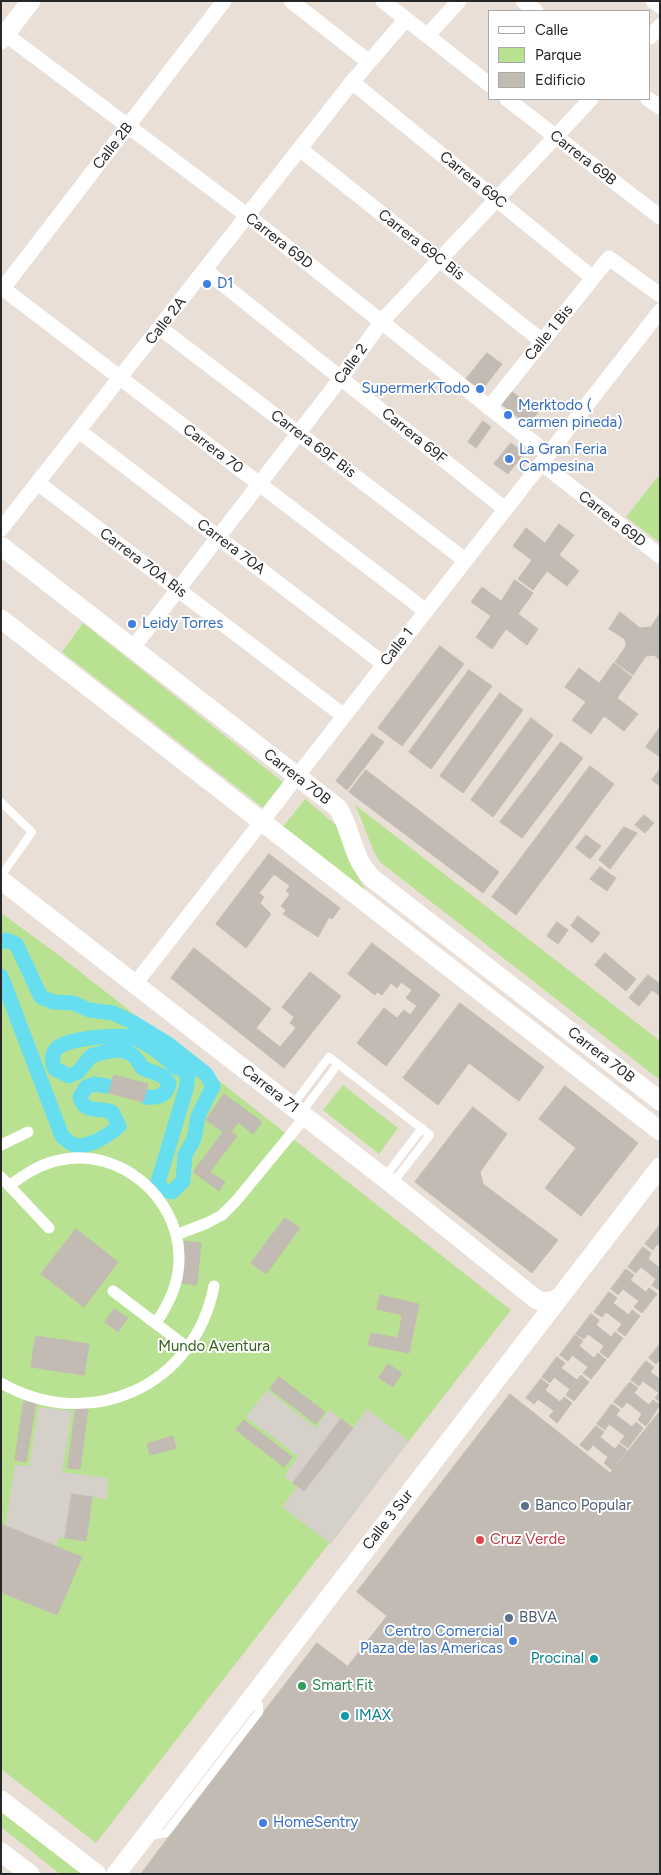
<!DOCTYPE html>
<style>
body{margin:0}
#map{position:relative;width:661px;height:1875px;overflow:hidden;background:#eadfd7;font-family:Figtree,sans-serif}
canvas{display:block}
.frame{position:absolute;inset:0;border:2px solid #272727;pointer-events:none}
.legend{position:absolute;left:488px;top:10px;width:162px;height:90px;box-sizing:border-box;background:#fff;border:1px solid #a9a9a9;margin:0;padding:6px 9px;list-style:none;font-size:15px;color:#272727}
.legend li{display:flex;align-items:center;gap:10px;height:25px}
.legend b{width:25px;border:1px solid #a9a9a9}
</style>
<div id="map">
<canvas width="661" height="1875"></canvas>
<div class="frame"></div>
<ul class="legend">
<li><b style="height:6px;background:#fff"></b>Calle</li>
<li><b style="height:14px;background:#b8e292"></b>Parque</li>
<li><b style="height:14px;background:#c2bbb3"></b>Edificio</li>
</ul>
</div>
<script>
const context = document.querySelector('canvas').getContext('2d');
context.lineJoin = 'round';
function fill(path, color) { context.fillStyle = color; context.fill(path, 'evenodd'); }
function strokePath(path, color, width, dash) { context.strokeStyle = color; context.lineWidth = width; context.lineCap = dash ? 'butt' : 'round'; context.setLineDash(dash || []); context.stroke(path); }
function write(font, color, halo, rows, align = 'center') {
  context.font = font + ' Figtree,sans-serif'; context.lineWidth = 4; context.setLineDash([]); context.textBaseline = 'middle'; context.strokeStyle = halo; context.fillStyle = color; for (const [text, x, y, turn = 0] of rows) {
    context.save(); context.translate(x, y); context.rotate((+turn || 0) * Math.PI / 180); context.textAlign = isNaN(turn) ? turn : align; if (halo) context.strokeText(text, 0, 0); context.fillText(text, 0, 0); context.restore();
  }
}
const green = new Path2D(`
 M660 474V543L626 517Z
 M83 623 284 783 266 810 62 652Z
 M305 799 342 830 358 877 368 894 283 827Z
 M354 804 660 1041V1080L380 862C368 844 365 823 354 804Z
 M1 913 60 956 511 1310 96 1843 1 1769Z
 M343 1085 398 1128 379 1154 323 1110Z
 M1 1808 86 1874H60L1 1827Z`);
const plaza = new Path2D(`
 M267 1390 316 1428 329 1410 353 1428 367 1409 409 1441 331 1544 282 1507 297 1487 284 1476 298 1456 246 1417Z
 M39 1407 72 1411 62 1472 108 1478 107 1499 72 1494 65 1538 59 1537 56 1546 5 1526 15 1465 29 1466Z`);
const canal = new Path2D(`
 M1 942 6 940 16 944 41 997 53 1002 73 1003 89 1010 113 1013 132 1022 168 1044 206 1074 213 1086 198 1116 194 1139 185 1155 183 1181 172 1192 162 1190 158 1182 186 1089 188 1076 183 1070 177 1068C166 1058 150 1044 136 1039 123 1033 73 1038 60 1046 51 1051 51 1062 55 1069L69 1076 78 1072 91 1056C114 1049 131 1044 142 1068L163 1076 169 1083C167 1096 158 1098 146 1097
 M1 976 62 1136C66 1139 70 1144 75 1145 89 1148 109 1135 119 1126L112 1112C99 1107 84 1114 80 1097L86 1087 94 1084 107 1086`);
const building = new Path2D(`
 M487 353 502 364 478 395 463 383Z
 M510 390 538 412 528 425 500 403Z
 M483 421 491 427 476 448 468 442Z
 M511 443 524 453 508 474 494 464Z
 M559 524 574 535 559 555 579 571 567 586 547 571 533 590 518 579 532 560 513 546 526 528 545 543Z
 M515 580 533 593 518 614 538 629 527 645 506 629 492 649 476 637 491 616 471 602 482 587 501 601Z
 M620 612 640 628 651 627 660 613V660L654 655 646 656 633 675 615 662 626 646 625 639 609 629Z
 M440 646 464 664 402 746 378 728Z
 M614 663 632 677 617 698 638 714 624 731 604 716 591 734 572 720 586 702 565 687 579 668 599 683Z
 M469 670 492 686 431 769 409 752Z
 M500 693 523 710 463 793 440 776Z
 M531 718 553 735 493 817 471 800Z
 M660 727V757L646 747Z
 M372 734 384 742 347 790 336 781Z
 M561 742 583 758 522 838 500 822Z
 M590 766 614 784 516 915 492 897Z
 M660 769V786L652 780Z
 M366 770 499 872 483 893 349 792Z
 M644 815 654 823 645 833 635 825Z
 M624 827 637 833 610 869 599 860Z
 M586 835 601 846 590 859 576 848Z
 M269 854 340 908 332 919 329 917 318 937 283 914 286 910 281 906 290 894 286 891 290 886 274 874 259 893 264 897 260 903 271 914 246 948 216 924Z
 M600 867 616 878 607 891 590 879Z
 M578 916 600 933 592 943 571 926Z
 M557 922 568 930 558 944 547 936Z
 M372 943 440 995 386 1066 357 1043 384 1008 397 1018 404 1010 410 1015 417 1006 406 998 412 990 401 982 397 988 391 983 382 995 377 992 375 995 348 974Z
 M194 948 271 1009 256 1028 280 1047 296 1028 290 1023 294 1017 282 1007 310 972 341 996 284 1068 171 978Z
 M605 953 636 979 626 991 595 965Z
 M648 975 660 984V996L652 990 639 1006 629 998Z
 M460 1003 544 1067 519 1101 469 1063 438 1105 403 1078Z
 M114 1075 148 1084 143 1102 109 1093Z
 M565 1086 638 1143 581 1216 545 1188 576 1148 539 1119Z
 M224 1094 262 1122 253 1134 238 1122 231 1132 237 1136 210 1172 225 1182 219 1191 193 1172 223 1132 206 1120Z
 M473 1107 507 1134 480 1172 483 1184 558 1240 532 1273 415 1182Z
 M285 1218 300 1228 266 1274 251 1263Z
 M660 1225V1246L657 1244 653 1250 645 1244Z
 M76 1229 118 1262 84 1307 41 1274Z
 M185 1241 201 1243 197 1285 181 1283Z
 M643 1247 651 1253 648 1259 660 1268V1291L652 1285 656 1279 641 1267 636 1273 628 1267Z
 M626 1269 634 1275 630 1280 646 1292 649 1288 657 1294 642 1313 634 1307 639 1301 623 1289 618 1295 611 1289Z
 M609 1292 617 1298 613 1303 629 1315 632 1310 640 1316 625 1336 617 1330 622 1324 606 1312 602 1317 594 1312Z
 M380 1295 419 1304 409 1353 368 1345 371 1333 398 1338 402 1315 377 1309Z
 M114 1309 128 1318 118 1332 105 1322Z
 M591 1314 599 1320 596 1325 611 1337 615 1332 623 1338 608 1358 600 1352 604 1346 588 1334 584 1339 576 1334Z
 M575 1335 583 1341 579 1346 594 1358 598 1353 606 1360 591 1379 583 1373 588 1367 572 1355 568 1361 560 1355Z
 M36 1336 89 1344 84 1375 31 1367Z
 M660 1344V1360L656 1364 649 1358Z
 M557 1357 565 1363 561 1368 577 1380 581 1375 589 1382 574 1401 566 1395 570 1389 554 1377 550 1383 542 1377Z
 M646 1361 654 1367 650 1372 660 1379V1402L655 1398 659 1393 643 1381 639 1386 631 1380Z
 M388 1364 402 1373 393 1387 379 1378Z
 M279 1377 325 1412 316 1424 270 1389Z
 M541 1379 549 1385 545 1390 560 1402 564 1397 572 1403 557 1423 549 1416 554 1411 538 1399 534 1404 526 1398Z
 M630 1382 638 1388 634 1393 649 1405 653 1400 660 1405 646 1426 638 1420 642 1414 627 1402 622 1408 614 1402Z
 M510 1394 610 1473 660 1411V1874H342L321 1858 422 1723 348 1666 387 1616 357 1592Z
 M24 1401 36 1403 26 1462 15 1460Z
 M612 1404 620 1410 616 1415 632 1427 636 1422 643 1428 628 1448 620 1442 625 1436 609 1424 605 1430 597 1424Z
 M76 1407 88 1409 80 1469 68 1468Z
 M341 1419 353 1428 304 1491 293 1483Z
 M244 1420 292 1457 284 1467 236 1430Z
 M596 1426 604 1432 600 1437 615 1449 619 1444 627 1450 612 1470 604 1463 608 1457 593 1445 588 1451 580 1445Z
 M173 1436 176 1448 150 1455 147 1444Z
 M72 1494 92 1497 86 1541 65 1538Z
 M1 1524 82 1557 57 1615 1 1592Z
 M317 1643 422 1723 373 1789 267 1708Z
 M267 1708 373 1789 321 1858 308 1874H141Z
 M321 1858 342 1874H308Z`);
const service = new Path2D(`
 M1 802 32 832 1 876
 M292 1106 329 1057 430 1135 392 1184
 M301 1113 338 1064
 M384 1178 422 1128
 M149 1836 166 1833 259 1712V1705L252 1699`);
const pedestrian = new Path2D(`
 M1 1145 28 1132
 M1 1177 49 1228
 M9 1186C25 1174 40 1164 60 1160 119 1147 177 1196 179 1255 180 1281 170 1302 156 1323
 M176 1235 207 1223 222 1215 236 1201 306 1116
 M113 1291 188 1348
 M1 1383C90 1434 195 1386 214 1286`);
const minor = new Path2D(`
 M291 1 369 62
 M383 1 490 85
 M523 1 536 11
 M653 1 660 6
 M5 34 248 216 548 454
 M427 36 459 1
 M650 37 660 26
 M352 82 593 278
 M507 99 660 217
 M648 99 660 107
 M300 149 542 341
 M205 270 505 509
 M1 287 426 611
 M1 291 224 1
 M160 328 465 560
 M489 408 609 258 660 295
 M79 431 384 664
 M541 463 660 556
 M38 483 344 716
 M1 529 352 82 406 19
 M132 649 341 378 382 321 591 99
 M135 984 660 311`);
const tertiary = new Path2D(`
 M1 40 31 1
 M1 546 338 808C353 832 351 857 372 878L660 1101
 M1 619 660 1131
 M1 880 392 1184 537 1300 547 1302 559 1298
 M1 1800 97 1874
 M1 1852 30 1874
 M116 1874 660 1167`);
const markers = [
 [207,284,5,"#3f7fe0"],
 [480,389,5,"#3f7fe0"],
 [508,415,5,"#3f7fe0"],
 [509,459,5,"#3f7fe0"],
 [132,624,5,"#3f7fe0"],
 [525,1506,5,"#5c6f8a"],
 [480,1540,5,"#e0444e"],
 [509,1618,5,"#5c6f8a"],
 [513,1641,5,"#3f7fe0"],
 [594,1659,5,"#0f9aa8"],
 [302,1686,5,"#2e9e5b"],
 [345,1716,5,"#0f9aa8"],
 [263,1823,5,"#3f7fe0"]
];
const streetNames = [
 ["Calle 2B",113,146,-52],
 ["Carrera 69B",583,158,38],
 ["Carrera 69C",473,180,39],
 ["Carrera 69D",279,241,38],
 ["Carrera 69C Bis",421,245,38],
 ["Calle 2A",166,321,-52],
 ["Calle 1 Bis",549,333,-51],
 ["Calle 2",351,364,-54],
 ["Carrera 69F",414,436,39],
 ["Carrera 69F Bis",313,444,37],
 ["Carrera 70",213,449,37],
 ["Carrera 69D",612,519,38],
 ["Carrera 70A",231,547,37],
 ["Carrera 70A Bis",143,563,37],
 ["Calle 1",397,647,-52],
 ["Carrera 70B",297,777,38],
 ["Carrera 70B",601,1055,38],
 ["Carrera 71",270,1089,38],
 ["Calle 3 Sur",388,1520,-52]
];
const shopNames = [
 ["D1",217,284],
 ["SupermerKTodo",470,389,"right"],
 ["Merktodo (",518,406],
 ["carmen pineda)",518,423],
 ["La Gran Feria",519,450],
 ["Campesina",519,467],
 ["Leidy Torres",142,624],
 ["Centro Comercial",503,1632,"right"],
 ["Plaza de las Americas",503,1649,"right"],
 ["HomeSentry",273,1823]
];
const parkNames = [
 ["Mundo Aventura",214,1347]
];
const serviceNames = [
 ["Banco Popular",535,1506],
 ["BBVA",519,1618]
];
const healthNames = [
 ["Cruz Verde",490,1540]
];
const cultureNames = [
 ["Procinal",584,1659],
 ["IMAX",355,1716,"left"]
];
const leisureNames = [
 ["Smart Fit",312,1686]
];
fill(green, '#b8e292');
fill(plaza, '#d6d0ca');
strokePath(canal, '#67deef', 15);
fill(building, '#c2bbb3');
strokePath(building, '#c5bbb1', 1);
strokePath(service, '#fff', 8);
strokePath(pedestrian, '#fff', 11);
strokePath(minor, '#fff', 15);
strokePath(tertiary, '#fff', 19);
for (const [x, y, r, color] of markers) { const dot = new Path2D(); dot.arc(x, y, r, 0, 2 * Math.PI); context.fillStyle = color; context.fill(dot); strokePath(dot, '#fff', 2); }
write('15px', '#272727', '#fff', streetNames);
write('15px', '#366cbe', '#fff', shopNames, 'left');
write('15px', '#326218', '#fff', parkNames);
write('15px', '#4e5e75', '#fff', serviceNames, 'left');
write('15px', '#be3a42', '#fff', healthNames, 'left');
write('15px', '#0d838f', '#fff', cultureNames, 'right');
write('15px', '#27864d', '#fff', leisureNames, 'left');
</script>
